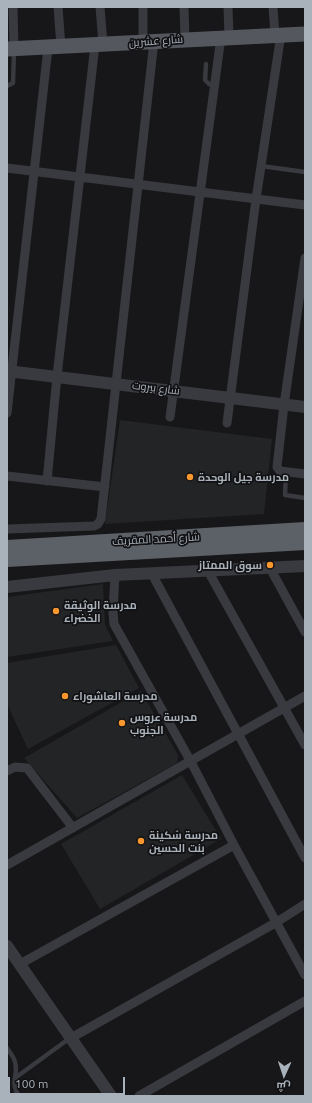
<!DOCTYPE html>
<meta charset="utf-8">
<style>
body{margin:0}
#map{position:relative;width:312px;height:1103px;overflow:hidden;background:#171719;font-family:Ubuntu,Cairo,sans-serif}
canvas{display:block}
.frame{position:absolute;inset:0;border:8px solid #a9b1ba;pointer-events:none}
.north{position:absolute;left:264px;top:1055px;width:40px;height:40px;-webkit-text-stroke:3px #121214;paint-order:stroke;rotate:183deg;font-size:11px;font-weight:700;line-height:16px;text-align:center;color:#a9b1ba}
.north::after{content:'';display:block;margin:auto;width:14px;height:18px;background:#a9b1ba;clip-path:polygon(50% 0,100% 100%,50% 72%,0 100%)}
.scale{position:absolute;left:8px;top:1077px;width:117px;height:18px;box-sizing:border-box;border:2px solid #a9b1ba;border-top:0;padding-left:5px;font-size:12px;line-height:14px;white-space:nowrap;color:#a9b1ba;-webkit-text-stroke:3px #121214;paint-order:stroke}
</style>
<div id="map">
<canvas width="312" height="1103"></canvas>
<div class="frame"></div>
<div class="north">ش</div>
<div class="scale">100 m</div>
</div>
<script>
const context = document.querySelector('canvas').getContext('2d');
context.lineJoin = 'round';
function fill(path, color) { context.fillStyle = color; context.fill(path, 'evenodd'); }
function strokePath(path, color, width, dash) { context.strokeStyle = color; context.lineWidth = width; context.lineCap = dash ? 'butt' : 'round'; context.setLineDash(dash || []); context.stroke(path); }
function write(font, color, halo, rows, align = 'center') {
  context.font = font + ' Ubuntu,Cairo,sans-serif'; context.lineWidth = 3.5; context.setLineDash([]); context.textBaseline = 'middle'; context.strokeStyle = halo; context.fillStyle = color; for (const [text, x, y, turn = 0] of rows) {
    context.save(); context.translate(x, y); context.rotate((+turn || 0) * Math.PI / 180); context.textAlign = isNaN(turn) ? turn : align; if (halo) context.strokeText(text, 0, 0); context.fillText(text, 0, 0); context.restore();
  }
}
const built = new Path2D(`
 M120 420 272 439 264 514 105 524Z
 M103 584 105 625 113 641 7 657V597Z
 M116 645 139 688 28 749 7 704V663Z
 M141 691 178 755 177 763 77 818 24 758Z
 M182 775 221 839 100 909 61 844Z`);
const service = new Path2D(`
 M206 64 205 80 209 84 215 85
 M7 86 13 83 14 51
 M261 166 305 172
 M286 472 285 495 305 498
 M7 1048C10 1053 14 1057 15 1062 19 1076 9 1082 19 1096
 M15 1078 70 1038`);
const minor = new Path2D(`
 M13 7 14 49
 M58 7 61 47
 M100 7 103 44
 M143 7V42
 M184 7 185 39
 M228 7 229 37
 M273 7 275 35
 M7 168 305 205
 M305 258 284 405 277 467 280 471 305 474
 M7 413 48 48
 M170 417 221 37
 M227 423 256 199 281 34
 M7 476 105 487
 M47 481 57 376 95 45
 M7 529 94 526 98 524 101 519 154 41
 M270 568 305 632
 M208 571 305 745
 M152 574 305 858
 M115 575 113 612 114 624 191 762 234 845 305 975
 M7 771 15 767 27 768 73 828
 M7 865 305 696
 M20 964 234 845
 M71 1038 277 922 305 904
 M139 1096 305 1001`);
const tertiary = new Path2D(`
 M7 371 305 407
 M7 587 115 575 305 566
 M7 946 111 1096`);
const primary = new Path2D(`
 M7 49 305 34`);
const trunk = new Path2D(`
 M7 548 305 530
 M7 559 305 542`);
const markers = [
 [190,477,4,"#f9972f"],
 [270,565,4,"#f9972f"],
 [56,611,4,"#f9972f"],
 [65,696,4,"#f9972f"],
 [122,723,4,"#f9972f"],
 [141,841,4,"#f9972f"]
];
const streetNames = [
 ["شارع عشرين",156,41,-4],
 ["شارع بيروت",156,388,7],
 ["شارع أحمد المقريف",156,539,-3]
];
const poiNames = [
 ["مدرسة جيل الوحدة",198,477],
 ["سوق الممتاز",262,565,"right"],
 ["مدرسة الوثيقة",64,605],
 ["الخضراء",64,618],
 ["مدرسة العاشوراء",73,696],
 ["مدرسة عروس",130,717],
 ["الجنوب",130,730],
 ["مدرسة سُكينة",149,835],
 ["بنت الحسين",149,848]
];
fill(built, '#232426');
strokePath(service, '#383a3f', 4.5);
strokePath(minor, '#383a3f', 9);
strokePath(tertiary, '#383a3f', 12);
strokePath(primary, '#54575e', 15);
strokePath(trunk, '#5c6067', 16);
for (const [x, y, r, color] of markers) { const dot = new Path2D(); dot.arc(x, y, r, 0, 2 * Math.PI); context.fillStyle = color; context.fill(dot); strokePath(dot, '#121214', 1.5); }
write('11px', '#a9b1ba', '#121214', streetNames);
write('bold 11px', '#a9b1ba', '#121214', poiNames, 'left');
</script>
